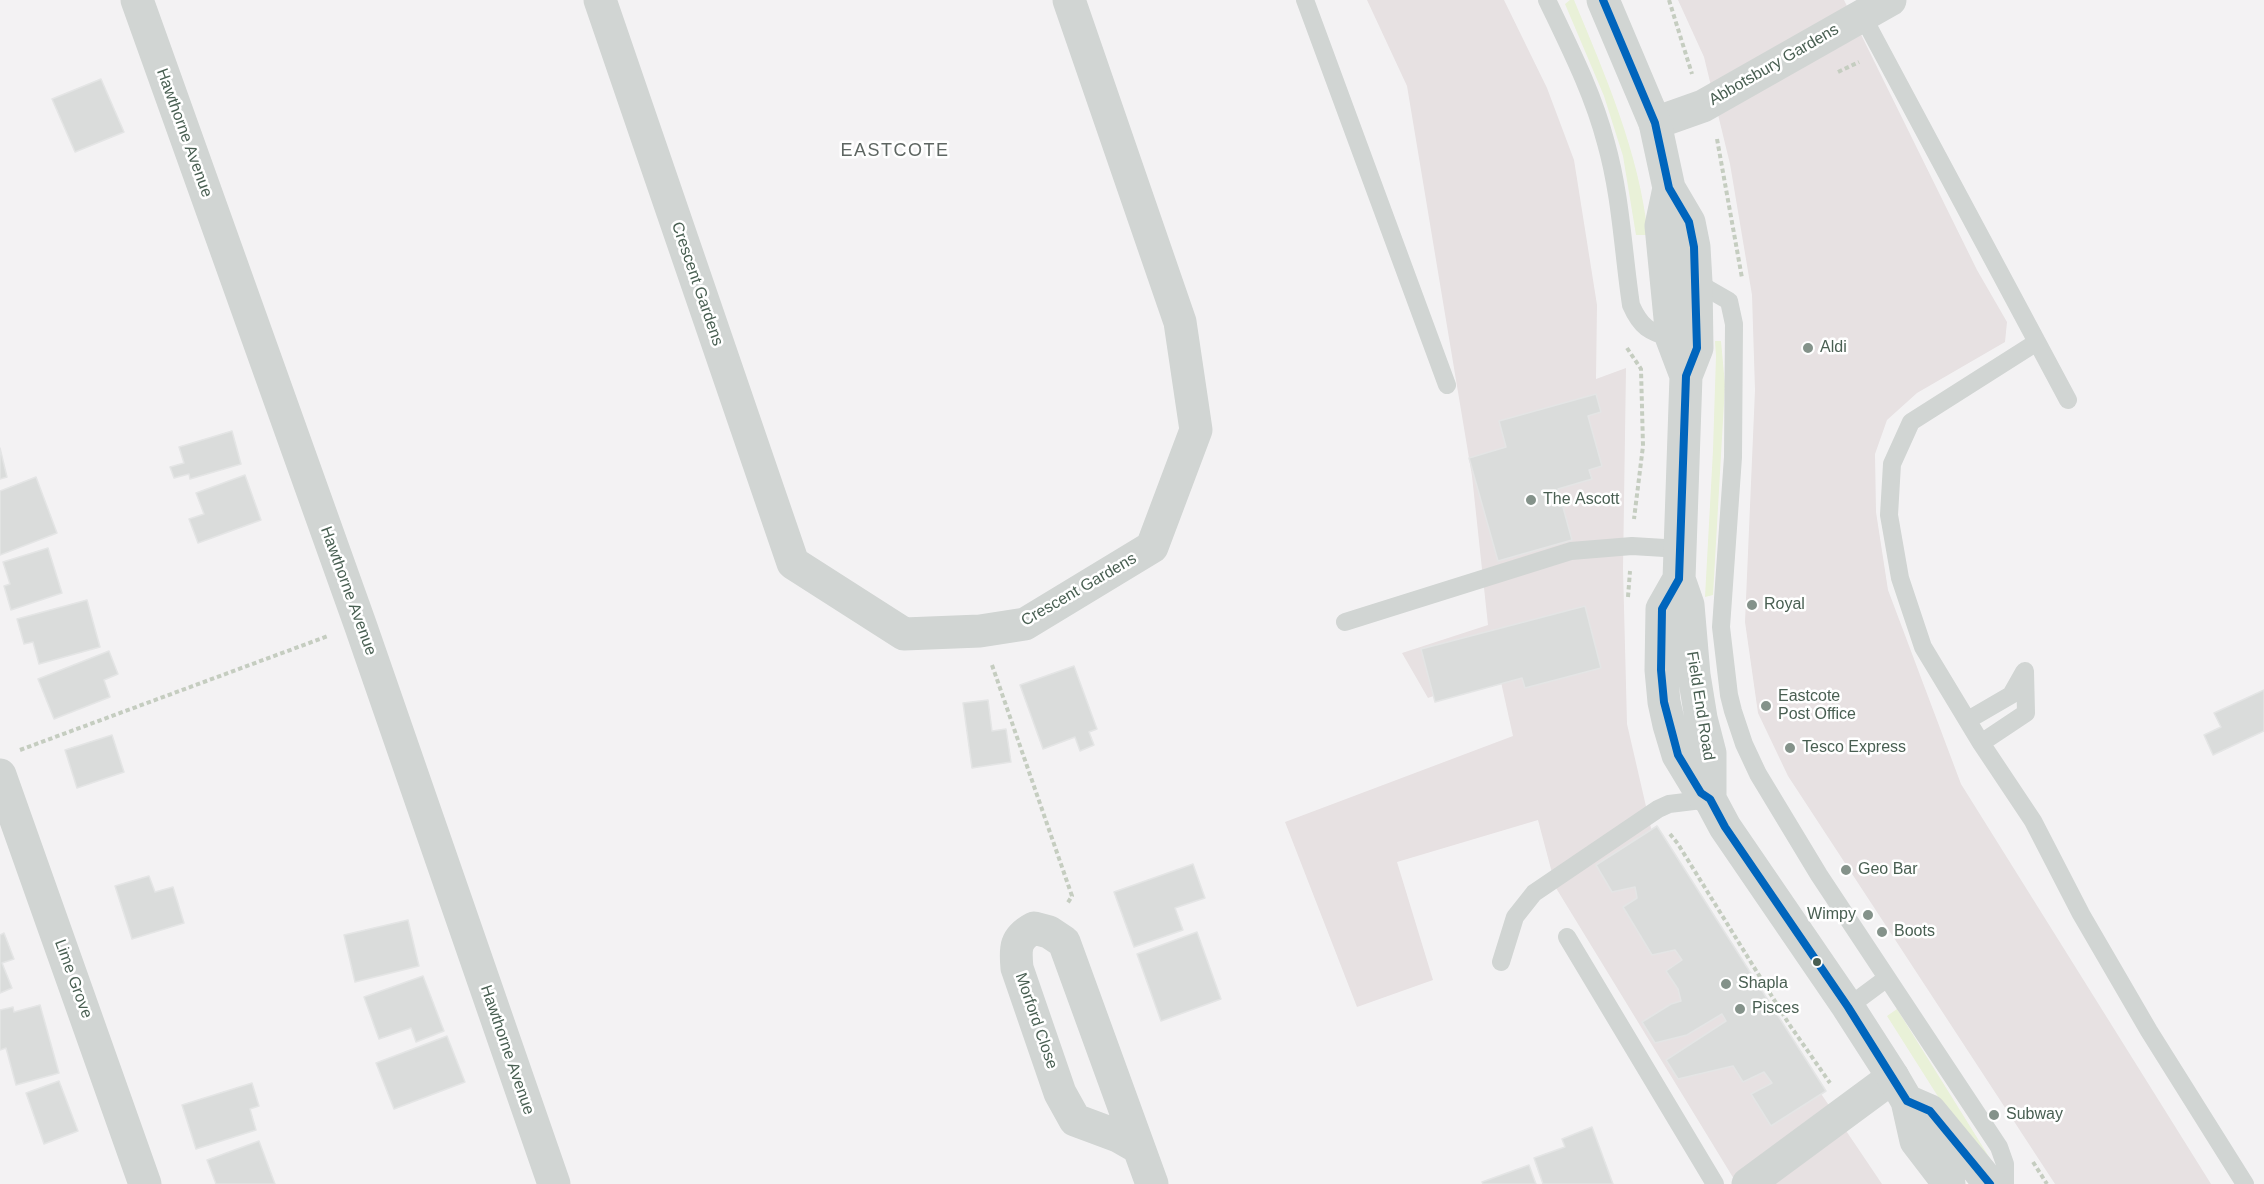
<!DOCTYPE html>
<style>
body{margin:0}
canvas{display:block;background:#f3f2f3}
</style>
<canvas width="2264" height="1184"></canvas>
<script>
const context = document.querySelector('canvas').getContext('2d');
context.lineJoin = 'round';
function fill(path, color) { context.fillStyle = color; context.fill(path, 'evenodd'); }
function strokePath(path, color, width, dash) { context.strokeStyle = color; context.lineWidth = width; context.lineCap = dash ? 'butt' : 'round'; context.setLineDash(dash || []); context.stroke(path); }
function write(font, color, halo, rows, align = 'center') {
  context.font = font + ' Helvetica,sans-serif'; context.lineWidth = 5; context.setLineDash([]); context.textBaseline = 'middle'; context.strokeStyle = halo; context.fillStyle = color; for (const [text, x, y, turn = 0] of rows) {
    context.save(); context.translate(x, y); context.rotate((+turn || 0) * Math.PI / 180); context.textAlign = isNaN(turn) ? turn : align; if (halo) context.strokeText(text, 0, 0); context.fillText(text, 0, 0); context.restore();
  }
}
const commercial = new Path2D(`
 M1367 0H1504L1547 88 1574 160 1597 305 1596 379 1626 368 1623 569 1627 724 1654 841 1716 938 1882 1184H1737L1556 888 1538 820 1397 862 1433 980 1357 1007 1285 822 1513 736 1499 673 1428 698 1402 653 1488 625 1472 476 1407 86Z
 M1678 0H1844L1977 270 2007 322 2005 342 1917 393 1887 420 1875 454 1876 512 1888 590 1961 784 2211 1184H2055L1788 776 1758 713 1745 622 1755 390 1752 295 1730 164 1704 57Z`);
const green = new Path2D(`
 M1570 0H1574C1606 77 1639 152 1648 235H1636L1623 156 1604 96 1565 4Z
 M1715 341H1721L1725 385 1713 595 1705 597 1713 450 1716 356Z
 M1897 1009 1991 1160 1982 1166 1887 1016Z`);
const building = new Path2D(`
 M101 79 124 132 75 152 52 99Z
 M1596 394 1601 412 1588 416 1602 466 1589 470 1592 479 1558 489 1572 540 1498 561 1469 458 1506 447 1499 421Z
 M232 431 241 464 190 479 189 474 174 478 170 467 184 463 179 447Z
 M0 448 7 477 0 479Z
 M245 475 261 520 198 543 189 519 204 514 196 493Z
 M36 477 57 533 0 555V491Z
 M48 548 62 593 11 610 4 586 10 584 3 562Z
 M87 600 100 647 39 664 33 642 24 644 17 619Z
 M1585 606 1601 668 1525 688 1522 678 1435 702 1421 649Z
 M109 651 118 674 104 680 110 697 54 719 38 679Z
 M1074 666 1097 729 1089 732 1094 745 1080 751 1075 737 1043 749 1020 685Z
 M2264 690V731L2213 755 2204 735 2221 727 2214 713Z
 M988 700 992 731 1006 729 1011 762 972 768 963 703Z
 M112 735 124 772 77 788 65 750Z
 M1657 826 1826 1091 1771 1126 1751 1094 1772 1083 1764 1072 1743 1082 1733 1066 1678 1079 1666 1060 1726 1021 1722 1014 1687 1035 1655 1043 1642 1022 1671 1004 1681 1001 1678 989 1666 971 1682 960 1675 950 1652 955 1623 907 1637 898 1635 887 1612 892 1596 865Z
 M1193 864 1205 898 1175 908 1183 930 1134 947 1114 892Z
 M149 876 155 892 173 887 184 923 132 939 115 886Z
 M408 920 419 966 355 982 344 935Z
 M1197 932 1221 999 1161 1021 1137 954Z
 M4 933 14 959 2 963 12 988 0 993V935Z
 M423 976 444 1031 416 1042 411 1028 379 1039 364 997Z
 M40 1005 59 1073 16 1085 6 1048 0 1050V1010L13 1007 14 1012Z
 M447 1036 465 1082 394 1109 376 1063Z
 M59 1081 78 1131 44 1144 26 1093Z
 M252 1083 259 1106 250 1109 256 1130 196 1149 182 1105Z
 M1592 1127 1613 1184H1543L1534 1158 1565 1147 1562 1139Z
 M259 1141 275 1184H216L207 1160Z
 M1529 1165 1536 1184H1483L1482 1182Z`);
const path = new Path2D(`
 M1669 0 1692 74
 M1838 72 1859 62
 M1717 139 1742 278
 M1627 348 1641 369 1643 446 1634 519
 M1628 597 1630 571
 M992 665 1072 896 1067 904
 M20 750 328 636
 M1670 834 1678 844 1789 1024 1830 1083
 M2033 1162 2047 1184`);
const service = new Path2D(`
 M1305 0 1447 385
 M1547 0C1569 46 1593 93 1606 143 1621 196 1623 252 1631 305 1641 328 1649 331 1672 339
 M1862 15 2037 342 1911 422 1892 464 1889 515 1900 578 1923 647 1981 743 2033 821 2081 914 2149 1031 2245 1184
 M1696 282 1729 301 1734 324 1733 457 1721 627 1729 695 1733 711 1744 744 1758 774 1819 875 1999 1147 2005 1164V1184
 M2037 342 2068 400
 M1345 622 1571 551 1632 546 1681 549
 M1968 720 2011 695 2024 672
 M1981 743 2026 713 2025 671
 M1567 937 1715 1184
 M1501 962 1515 917 1534 893 1658 809 1669 804 1710 799
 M1848 1007 1887 978`);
const minor = new Path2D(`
 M137 0 360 624 554 1184
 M600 0 793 563 904 634 980 631 1025 624 1152 547 1196 430 1180 322 1069 0
 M1655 123 1703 106 1890 0
 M0 775 145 1184
 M1139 1148 1118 1136 1075 1120 1060 1093 1017 968C1015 948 1015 938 1034 928L1049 932 1064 942 1152 1184
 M1748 1184 1893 1077`);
const tertiary = new Path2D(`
 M1603 0 1655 123 1669 188 1689 222 1694 247 1696 282 1697 348 1686 376 1679 579 1662 609 1661 670 1664 702 1669 725 1678 755 1701 793 1710 799
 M1669 188 1661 226 1672 339 1686 376
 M1679 579 1688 605 1694 675 1701 718 1710 753V799L1725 827 1848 1007 1893 1077 1907 1101 1916 1141 1949 1184
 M1907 1101 1930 1111 1990 1184`);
const bus1 = new Path2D(`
 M1603 0 1655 123 1669 188 1689 222 1694 247 1697 348 1686 376 1679 579 1662 609 1661 670 1664 702 1678 755 1701 793 1710 799 1725 827 1848 1007 1907 1101 1930 1111 1990 1184`);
const markers = [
 [1808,348,6,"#84928a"],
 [1531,500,6,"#84928a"],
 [1752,605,6,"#84928a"],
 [1766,706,6,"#84928a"],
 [1790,748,6,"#84928a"],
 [1846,870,6,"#84928a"],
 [1868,915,6,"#84928a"],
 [1882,932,6,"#84928a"],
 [1817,962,5,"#495f52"],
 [1726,984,6,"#84928a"],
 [1740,1009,6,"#84928a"],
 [1994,1115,6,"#84928a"]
];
const streetNames = [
 ["Abbotsbury Gardens",1774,65,-30],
 ["Hawthorne Avenue",184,133,70],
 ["Crescent Gardens",697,284,71],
 ["Crescent Gardens",1079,590,-30],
 ["Hawthorne Avenue",348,591,70],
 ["Field End Road",1700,706,81],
 ["Lime Grove",73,979,70],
 ["Morford Close",1036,1021,71],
 ["Hawthorne Avenue",507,1050,71]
];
const poiNames = [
 ["Aldi",1820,348],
 ["The Ascott",1543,500],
 ["Royal",1764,605],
 ["Eastcote",1778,697],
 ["Post Office",1778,715],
 ["Tesco Express",1802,748],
 ["Geo Bar",1858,870],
 ["Wimpy",1856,915,"right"],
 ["Boots",1894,932],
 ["Shapla",1738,984],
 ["Pisces",1752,1009],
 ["Subway",2006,1115]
];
const neighbourhoodNames = [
 ["EASTCOTE",895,151]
];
fill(commercial, '#e7e1e2');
fill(green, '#e9f1d8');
fill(building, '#dadcdb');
strokePath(building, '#e4e5e5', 1.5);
strokePath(path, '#c5cdc0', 4, [4.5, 3]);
strokePath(service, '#d1d5d3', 18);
strokePath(minor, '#d1d5d3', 33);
strokePath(tertiary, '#d1d5d3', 33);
strokePath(bus1, '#0065bd', 8);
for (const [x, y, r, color] of markers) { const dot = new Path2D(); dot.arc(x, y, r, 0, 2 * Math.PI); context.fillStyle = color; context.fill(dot); strokePath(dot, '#fff', 2); }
write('16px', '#495f52', '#fff', streetNames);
write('16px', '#495f52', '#fff', poiNames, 'left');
context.letterSpacing = '1.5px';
write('18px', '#5e6662', '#fff', neighbourhoodNames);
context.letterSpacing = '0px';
</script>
